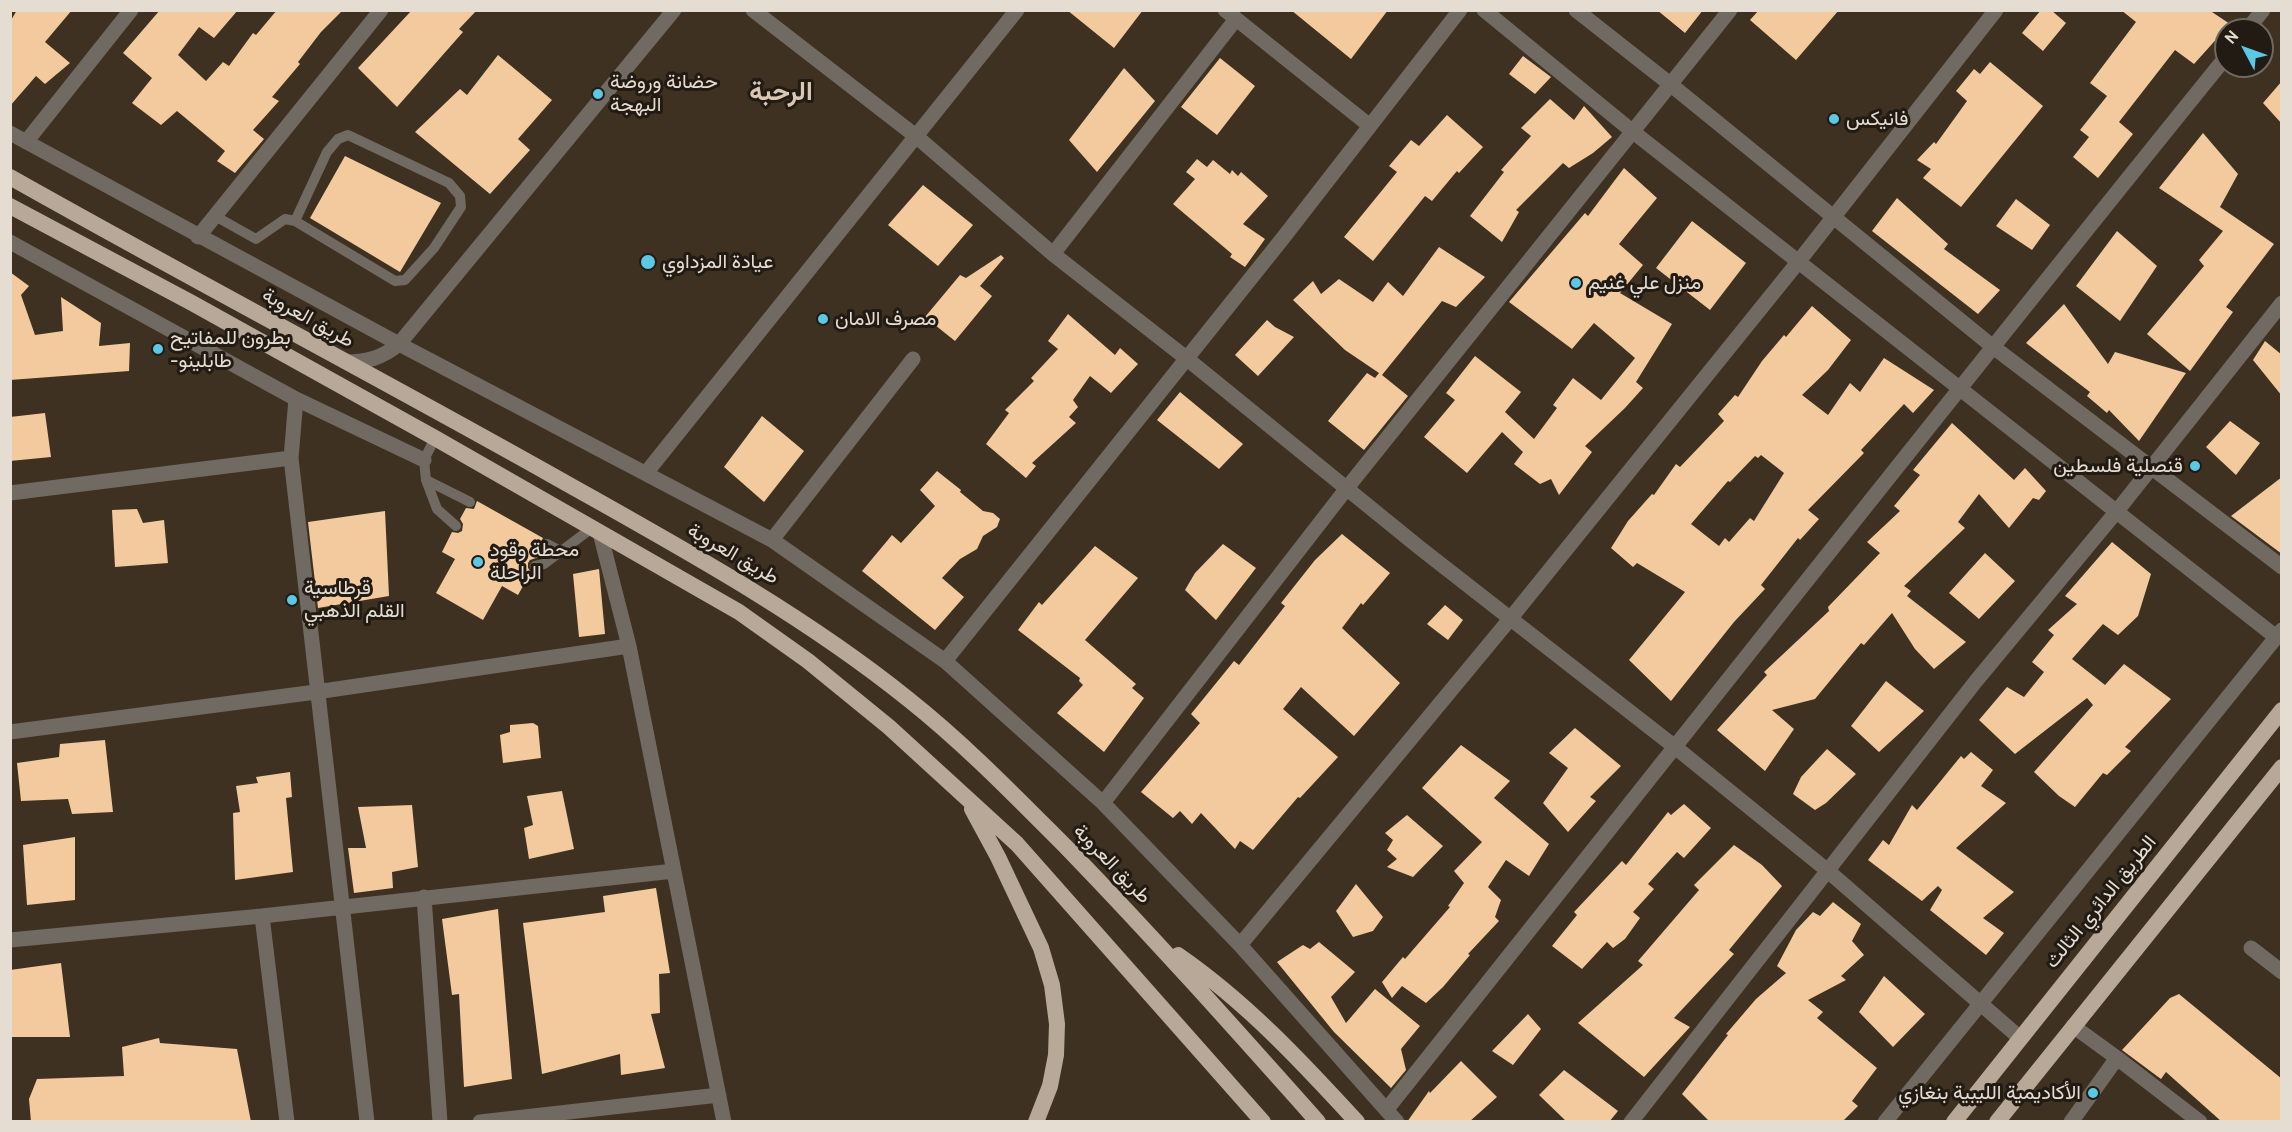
<!DOCTYPE html>
<meta charset="utf-8">
<style>
body{margin:0}
#map{position:relative;width:2292px;height:1132px;overflow:hidden;background:#3f3121;font-family:Cabin,sans-serif}
canvas{display:block}
.frame{position:absolute;inset:0;border:12px solid #e5dcd2;pointer-events:none}
.north{position:absolute;left:2214px;top:18px;width:60px;height:60px;box-sizing:border-box;background:#211b13;border:2px solid #6f685f;border-radius:50%;rotate:311deg;font-size:16px;font-weight:700;line-height:24px;text-align:center;color:#e5dcd2}
.north::after{content:'';display:block;margin:auto;width:21px;height:27px;background:#5bc8e6;clip-path:polygon(50% 0,100% 100%,50% 72%,0 100%)}
</style>
<div id="map">
<canvas width="2292" height="1132"></canvas>
<div class="frame"></div>
<div class="north">N</div>
</div>
<script>
const context = document.querySelector('canvas').getContext('2d');
context.lineJoin = 'round';
function fill(path, color) { context.fillStyle = color; context.fill(path, 'evenodd'); }
function strokePath(path, color, width, dash) { context.strokeStyle = color; context.lineWidth = width; context.lineCap = dash ? 'butt' : 'round'; context.setLineDash(dash || []); context.stroke(path); }
function write(font, color, halo, rows, align = 'center') {
  context.font = font + ' Cabin,Vazirmatn,sans-serif'; context.lineWidth = 6; context.setLineDash([]); context.textBaseline = 'middle'; context.strokeStyle = halo; context.fillStyle = color; for (const [text, x, y, turn = 0] of rows) {
    context.save(); context.translate(x, y); context.rotate((+turn || 0) * Math.PI / 180); context.textAlign = isNaN(turn) ? turn : align; if (halo) context.strokeText(text, 0, 0); context.fillText(text, 0, 0); context.restore();
  }
}
const building = new Path2D(`
 M17 10H72L45 42 70 63 45 84 36 76 10 106V22Z
 M160 10H238L214 38 199 27 178 55 206 81 223 62 229 66 253 33 256 35 277 10H343L321 32 298 62 300 64 272 97 279 101 253 130 264 139 235 173 217 161 225 151 177 111 161 125 132 103 152 78 123 53Z
 M412 10H477L459 29 463 32 397 107 358 68Z
 M1067 10H1143L1114 48Z
 M1291 10H1388L1351 59Z
 M1657 10H1703L1685 33Z
 M1759 10H1839L1796 60 1750 20Z
 M2041 10H2051L2066 23 2043 51 2022 33Z
 M2121 10H2209L2230 24 2194 64 2175 50 2119 122 2133 134 2098 178 2073 157 2089 137 2080 130 2107 96 2090 83 2136 22Z
 M498 55 552 100 518 139 530 150 490 194 415 132 460 89 467 95Z
 M1523 56 1551 77 1535 94 1509 74Z
 M1220 58 1255 86 1217 135 1181 107Z
 M1990 62 2043 106 1961 207 1923 178 1931 169 1917 160 1934 142 1936 144 1967 101 1956 91 1974 69 1980 74Z
 M1124 68 1155 101 1097 172 1069 140Z
 M2282 81V124L2263 103Z
 M1550 99 1574 120 1584 106 1612 137 1593 153 1569 168 1563 163 1516 210 1519 212 1502 242 1470 216 1504 172 1501 170 1531 136 1521 128Z
 M1447 115 1483 147 1459 173 1457 171 1432 201 1425 196 1373 261 1344 237 1397 172 1389 166 1411 140 1419 146Z
 M2203 133 2238 174 2220 207 2274 244 2226 307 2233 312 2190 371 2147 334 2204 266 2199 260 2223 231 2159 188Z
 M345 156 441 203 400 272 310 218Z
 M1197 159 1207 167 1213 160 1230 174 1232 170 1238 176 1241 172 1268 196 1243 224 1265 239 1245 267 1230 257 1232 254 1173 204 1195 179 1186 172Z
 M1624 168 1657 198 1619 244 1643 265 1620 293 1672 324 1636 382 1643 388 1625 408 1585 446 1592 452 1559 495 1551 479 1540 484 1514 464 1523 452 1502 432 1467 473 1424 437 1455 400 1446 393 1475 356 1521 392 1505 412 1534 439 1557 408 1553 405 1573 378 1601 400 1635 358 1594 323 1572 349 1509 302 1585 213 1588 216Z
 M923 185 973 225 938 266 888 225Z
 M1897 198 1948 244 1944 249 2000 290 1978 314 1872 231Z
 M2016 199 2050 225 2032 250 1996 226Z
 M1692 221 1746 263 1710 310 1656 268Z
 M2117 231 2157 266 2120 321 2076 286Z
 M1439 247 1485 277 1456 307 1442 301 1382 375 1408 396 1364 450 1328 421 1367 373 1375 378 1379 373 1345 350 1293 300 1313 281 1321 294 1339 279 1373 302 1388 282 1403 296Z
 M1001 255 1004 258 980 286 992 296 955 341 925 317 960 275 966 278Z
 M10 272 29 286 21 295 35 335 63 331 61 297 101 323 99 346 130 343 129 371 10 380Z
 M2064 304 2108 364 2115 352 2186 373 2139 441 2109 410 2107 413 2087 396 2090 392 2026 343Z
 M1812 306 1851 340 1828 370 1802 395 1828 415 1850 383 1860 392 1884 358 1934 390 1913 413 1904 404 1861 450 1864 453 1808 510 1819 519 1800 540 1798 538 1761 585 1765 589 1734 622 1671 701 1629 660 1685 592 1637 563 1633 567 1611 548 1628 521 1652 494 1654 495 1676 464 1680 467 1724 421 1718 414 1735 395 1738 397 1762 361 1784 335 1786 337ZM1761 455 1784 473 1754 521 1750 518 1729 542 1725 538 1719 546 1691 524 1728 481 1730 482 1755 456 1758 458Z
 M1068 314 1115 355 1120 348 1138 364 1111 393 1090 376 1073 400 1078 407 1069 417 1076 423 1032 463 1036 466 1026 478 986 444 1009 413 1005 410 1034 381 1031 378 1058 349 1048 341Z
 M1267 320 1275 327 1294 337 1258 376 1235 355Z
 M2265 341 2282 355V396L2253 360Z
 M1180 392 1243 444 1219 469 1157 420Z
 M45 413 51 457 10 461V417Z
 M762 416 804 451 764 502 724 467Z
 M2230 421 2260 443 2236 475 2206 447Z
 M1952 423 2014 480 2025 468 2046 491 2039 500 2033 498 2009 528 1979 494 1958 522 1965 528 1904 586 1911 591 1907 596 1966 642 1934 669 1915 649 1892 613 1864 645 1861 643 1815 699 1772 710 1794 729 1765 771 1717 730 1767 675 1764 672 1829 611 1828 607 1880 553 1867 542 1900 511 1894 506 1920 475 1913 470Z
 M937 471 961 490 960 492 983 511 993 513 1000 519 997 527 983 536 977 549 960 559 942 578 964 597 935 630 862 571 892 535 901 543 935 506 920 490Z
 M2282 477V554L2231 516Z
 M477 501 543 538 540 544 543 550 539 557 530 560 528 563V568L531 572 518 595 502 586 483 620 436 593 455 559 442 552 452 532 458 533 462 531 463 524 460 519 466 508 474 509Z
 M137 509 143 523 164 520 168 563 115 567 112 510Z
 M385 511 389 596 318 608 308 522Z
 M1342 534 1390 573 1363 605 1361 603 1342 628 1400 683 1354 736 1301 687 1283 709 1338 757 1300 798 1298 797 1253 850 1240 841 1235 849 1201 813 1192 824 1180 811 1173 818 1141 792 1200 723 1191 714 1234 661 1239 665 1285 606 1281 603 1315 560Z
 M2112 542 2151 574 2138 616 2118 635 2103 624 2072 659 2105 685 2124 664 2171 699 2125 747 2131 751 2107 775 2103 773 2075 807 2059 796 2034 772 2093 705 2087 698 2015 754 1979 720 2007 687 2024 697 2044 672 2032 662 2054 635 2048 630 2077 604 2065 596Z
 M1223 544 1256 568 1216 620 1185 590 1195 573Z
 M1095 546 1138 578 1085 640 1136 684 1132 688 1144 698 1104 752 1057 713 1083 685 1079 681 1080 678 1018 630 1039 602 1042 605Z
 M1985 553 2015 581 1979 619 1949 593Z
 M599 569 605 634 579 637 573 574Z
 M1445 605 1463 620 1448 640 1427 624Z
 M1886 681 1924 711 1879 752 1851 726Z
 M533 723 538 726 541 758 503 763 500 735 510 732V725Z
 M1575 728 1621 766 1590 797 1596 801 1568 832 1543 803 1568 768 1549 753Z
 M105 740 113 812 72 814 68 799 21 801 17 763 59 757 60 744Z
 M1461 745 1510 781 1494 798 1549 844 1529 876 1506 860 1488 887 1501 900 1495 917 1499 921 1468 954 1470 955 1443 987 1426 1003 1402 986 1392 998 1382 982 1403 957 1405 959 1450 907 1448 906 1464 883 1454 871 1482 842 1422 788Z
 M1827 749 1856 774 1826 803 1815 810 1793 794 1801 777Z
 M1971 752 1993 770 1981 786 2006 803 1956 848 2014 892 1983 918 2004 933 1986 955 1930 910 1942 890 1938 886 1922 901 1868 860 1883 840 1889 845 1912 805 1917 810 1961 756 1964 759Z
 M290 772 292 797 286 798 293 872 235 880 233 813 240 812 236 786 258 783 256 777Z
 M562 791 574 849 529 859 524 828 533 825 527 796Z
 M1684 804 1711 828 1684 858 1677 852 1648 884 1654 889 1633 912 1640 918 1625 939 1613 948 1607 942 1582 969 1552 946 1577 915 1574 912 1622 861 1626 865 1668 812 1671 815Z
 M412 805 418 867 392 872 393 888 354 893 348 848H366L358 807Z
 M1407 815 1443 846 1413 877 1387 867 1397 859 1387 850 1393 840 1385 833Z
 M75 837V900L27 905 23 845Z
 M1734 845 1762 865 1782 886 1729 950 1734 954 1674 1018 1690 1027 1644 1077 1578 1023 1643 965 1638 961 1699 890 1694 885Z
 M1356 884 1383 917 1373 931 1353 937 1336 911Z
 M656 888 670 973 659 974 660 1013 651 1014 665 1068 621 1075 620 1054 542 1074 523 923 605 912 603 896Z
 M1833 902 1861 924 1852 941 1864 955 1841 976 1846 980 1808 1000 1823 1012 1817 1018 1877 1068 1852 1101 1858 1106 1842 1122H1710L1682 1094 1728 1035 1726 1034 1756 999 1786 973 1777 966 1796 930 1813 912 1820 916Z
 M498 909 512 1079 464 1087 459 994 452 995 442 919Z
 M1319 942 1355 972 1331 997 1346 1023 1375 989 1420 1026 1401 1049 1406 1070 1391 1088 1334 1032 1277 962 1303 945 1310 949Z
 M61 963 70 1037H12L10 970Z
 M1884 976 1925 1014 1893 1047 1859 1012Z
 M2179 994 2282 1079V1122H2222L2166 1072 2161 1079 2122 1050 2170 998Z
 M1528 1014 1541 1029 1513 1065 1492 1051Z
 M159 1038 160 1043 237 1049 251 1122H31L29 1099 37 1079 124 1076 122 1047Z
 M1461 1061 1497 1097 1469 1122H1407L1429 1091 1430 1093Z
 M1564 1070 1618 1111 1609 1122H1567L1539 1095Z`);
const service = new Path2D(`
 M215 216 256 239 285 219 295 221 395 281 405 280 434 248 461 207 460 196 449 183 348 135 338 139 327 152 295 221
 M435 438 424 460 426 480 437 509 456 526
 M426 480 470 502
 M547 544 562 552
 M535 566 544 564 592 528`);
const minor = new Path2D(`
 M753 10 917 137 1053 254 1186 358 1420 548 1675 747 1828 871 2020 1038
 M1225 10 1370 126
 M1484 10 1632 131 2276 637
 M1576 10 1670 84 1992 346 2282 567
 M2247 30 2263 10
 M10 133 399 344 772 540 945 661 1103 803 1240 945 1397 1122
 M26 142 131 10
 M198 237 381 10
 M10 242 296 399 424 460
 M1053 254 1236 19
 M346 362C367 362 382 358 399 344L674 10
 M296 399 291 458 367 1122
 M646 473 1017 10
 M10 493 291 458
 M600 533 629 646 724 1122
 M772 540 913 359
 M945 661 1283 238 1460 10
 M10 732 316 692 629 646
 M1103 803 1347 488 1730 10
 M424 897 440 1122
 M262 916 287 1122
 M10 940 262 916 674 871
 M1240 945 1510 619 1799 261 1996 10
 M2251 948 2282 972
 M2073 1026 2117 1058
 M1387 1109C1667 758 1944 405 2226 57
 M480 1122 719 1095
 M1631 1122 1976 681 2117 511 2282 303
 M1885 1122 2282 630
 M2071 1122 2117 1058 2200 1122`);
const trunk = new Path2D(`
 M10 177C189 278 370 373 548 473 672 543 797 610 908 699 966 745 1017 798 1069 850 1155 939 1236 1030 1318 1122
 M10 206 192 303 435 438 739 612 808 661 889 727 1017 844 1263 1122
 M972 809 998 857 1041 948 1052 985 1057 1024 1056 1055 1050 1086 1036 1122
 M1178 955C1246 1002 1301 1061 1357 1122
 M1954 1122 2282 710
 M1997 1122 2282 767`);
const markers = [
 [598,94,6,"#5bc8e6"],
 [1834,119,6,"#5bc8e6"],
 [648,262,8,"#5bc8e6"],
 [1576,283,6,"#5bc8e6"],
 [823,319,6,"#5bc8e6"],
 [158,349,6,"#5bc8e6"],
 [2195,466,6,"#5bc8e6"],
 [478,562,6,"#5bc8e6"],
 [292,600,6,"#5bc8e6"],
 [2093,1093,6,"#5bc8e6"]
];
const poiNames = [
 ["حضانة وروضة",610,82],
 ["البهجة",610,105],
 ["فانيكس",1846,119],
 ["عيادة المزداوي",662,262],
 ["منزل علي غنيم",1588,283],
 ["مصرف الامان",835,319],
 ["بطرون للمفاتيح",170,338],
 ["-طابلينو",170,361],
 ["قنصلية فلسطين",2183,466,"right"],
 ["محطة وقود",490,550],
 ["الراحلة",490,573],
 ["قرطاسية",304,588],
 ["القلم الذهبي",304,611],
 ["الأكاديمية الليبية بنغازي",2081,1093,"right"]
];
const streetNames = [
 ["طريق العروبة",308,318,29],
 ["طريق العروبة",733,554,30],
 ["طريق العروبة",1112,864,46],
 ["الطريق الدائري الثالث",2101,902,-51]
];
const districtNames = [
 ["الرحبة",781,92]
];
fill(building, '#f3ca9d');
strokePath(service, '#716a62', 10);
strokePath(minor, '#716a62', 15);
strokePath(trunk, '#b8a898', 16);
for (const [x, y, r, color] of markers) { const dot = new Path2D(); dot.arc(x, y, r, 0, 2 * Math.PI); context.fillStyle = color; context.fill(dot); strokePath(dot, '#211b13', 2); }
write('20px', '#e5dcd2', '#211b13', poiNames, 'left');
write('20px', '#e5dcd2', '#211b13', streetNames);
write('bold 26px', '#d9c7b4', '#211b13', districtNames);
</script>
